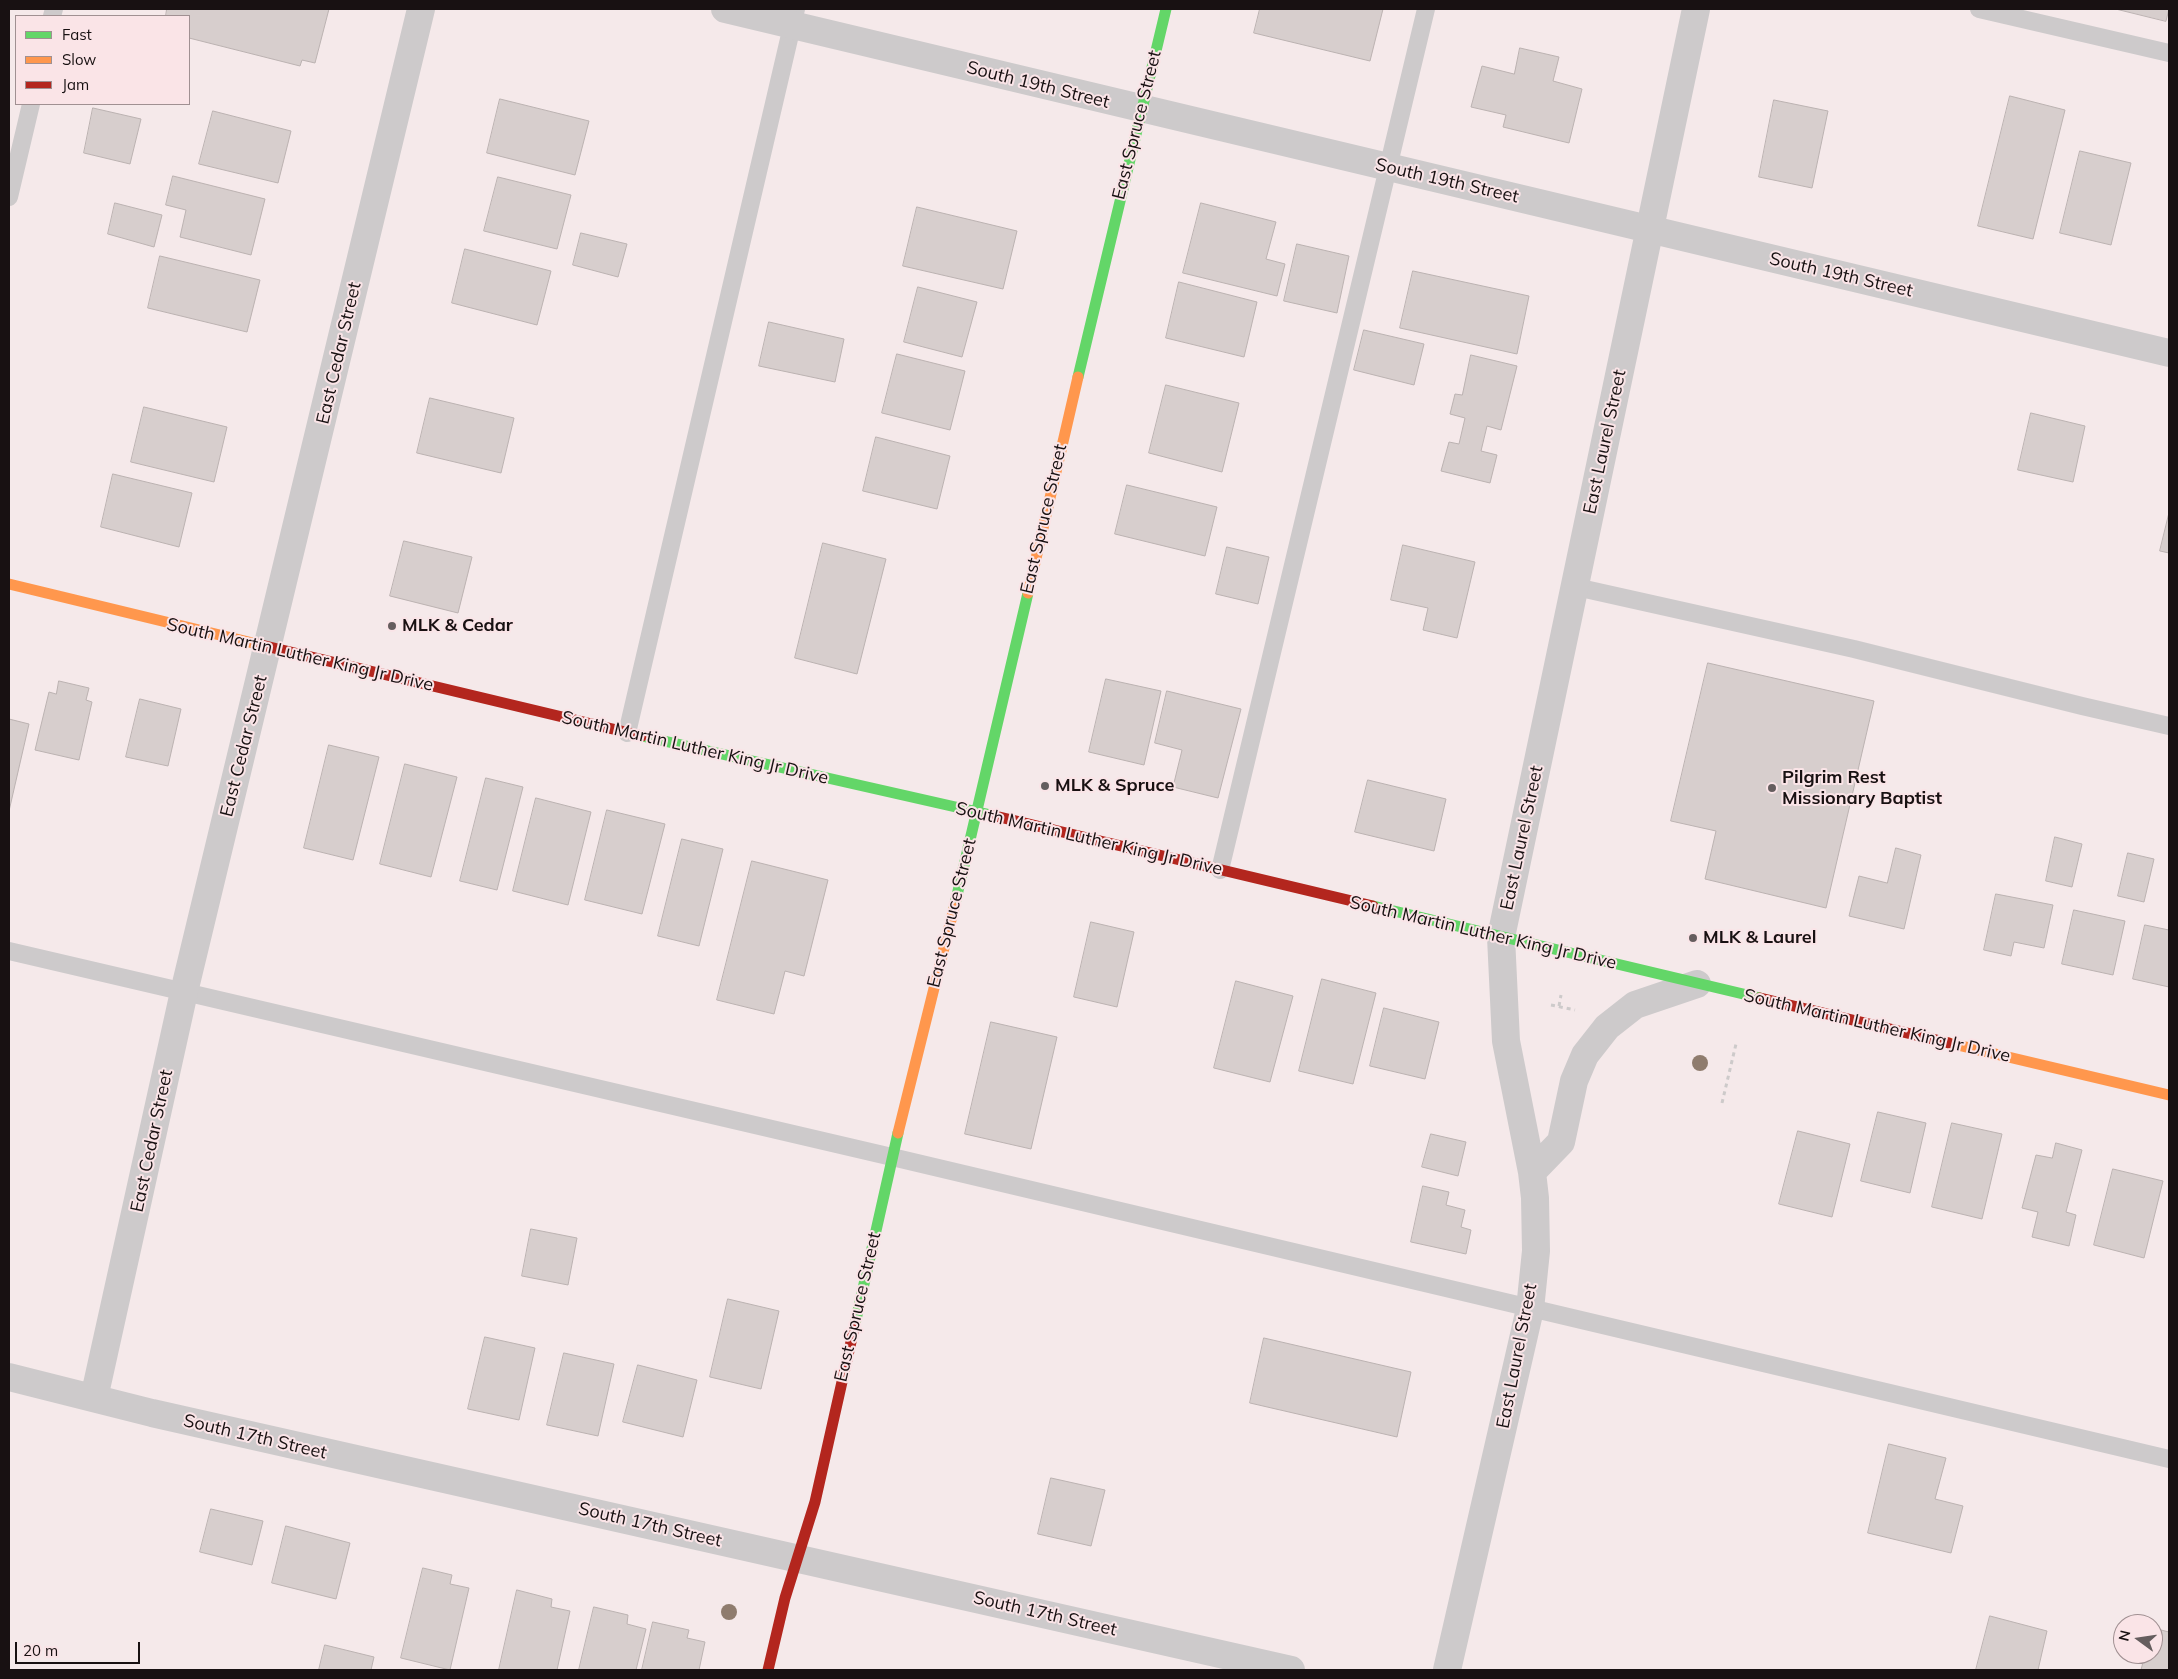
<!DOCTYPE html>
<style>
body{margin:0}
#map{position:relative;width:2178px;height:1679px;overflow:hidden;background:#f5e9ea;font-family:Mulish,sans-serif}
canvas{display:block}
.frame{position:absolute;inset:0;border:10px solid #181112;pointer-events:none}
.legend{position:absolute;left:15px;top:15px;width:175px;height:90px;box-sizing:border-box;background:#fae4e7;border:1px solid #a09092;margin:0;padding:6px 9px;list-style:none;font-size:15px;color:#181112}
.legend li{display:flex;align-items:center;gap:10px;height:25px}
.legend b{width:25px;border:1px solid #a09092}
.north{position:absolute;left:2113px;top:1614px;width:50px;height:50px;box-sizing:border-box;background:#fae4e7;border:1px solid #a09092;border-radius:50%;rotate:284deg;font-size:14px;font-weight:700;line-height:20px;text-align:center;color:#181112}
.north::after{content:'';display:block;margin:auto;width:18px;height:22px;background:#655d5e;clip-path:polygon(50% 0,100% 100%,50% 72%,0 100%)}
.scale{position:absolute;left:15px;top:1642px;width:125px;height:22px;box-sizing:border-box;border:2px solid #181112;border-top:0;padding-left:6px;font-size:15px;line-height:18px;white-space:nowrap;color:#181112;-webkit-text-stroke:4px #fae4e7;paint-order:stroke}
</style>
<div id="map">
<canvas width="2178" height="1679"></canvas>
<div class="frame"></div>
<ul class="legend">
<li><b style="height:6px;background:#63d668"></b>Fast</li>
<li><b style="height:6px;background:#ff974d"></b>Slow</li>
<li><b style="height:6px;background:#b3261e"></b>Jam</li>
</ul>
<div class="north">N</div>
<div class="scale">20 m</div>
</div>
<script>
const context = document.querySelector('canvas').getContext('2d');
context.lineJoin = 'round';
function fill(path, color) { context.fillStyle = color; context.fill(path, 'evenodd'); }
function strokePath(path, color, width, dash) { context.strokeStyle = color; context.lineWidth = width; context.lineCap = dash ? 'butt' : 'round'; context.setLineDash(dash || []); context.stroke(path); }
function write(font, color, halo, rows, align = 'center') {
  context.font = font + ' Mulish,sans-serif'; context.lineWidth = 4; context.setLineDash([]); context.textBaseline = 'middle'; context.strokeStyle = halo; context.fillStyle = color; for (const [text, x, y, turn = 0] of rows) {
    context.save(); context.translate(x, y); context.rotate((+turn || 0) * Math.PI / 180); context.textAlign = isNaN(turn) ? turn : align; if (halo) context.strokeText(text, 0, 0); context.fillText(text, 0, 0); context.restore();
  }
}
const building = new Path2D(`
 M167 9H329L315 63 302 60 300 66 189 38V16H166Z
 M1260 9H1383L1370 61 1254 33Z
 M2116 9H2169L2166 21Z
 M1520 48 1559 57 1553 81 1582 89 1569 143 1503 127 1506 115 1471 107 1482 66 1514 74Z
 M2010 96 2065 110 2033 239 1978 226Z
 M500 99 589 121 575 175 487 153Z
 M1774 100 1828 111 1812 188 1759 177Z
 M93 108 141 119 130 164 84 153Z
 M213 111 291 131 278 183 199 164Z
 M2080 151 2131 163 2111 245 2060 233Z
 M173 176 265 199 251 255 180 237 186 210 166 205Z
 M498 177 571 195 557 249 484 231Z
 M115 203 162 215 154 247 108 234Z
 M1201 203 1276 222 1266 259 1285 264 1277 296 1183 273Z
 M917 207 1017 231 1003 289 903 266Z
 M581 233 627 244 618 277 573 265Z
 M1297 244 1349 256 1337 313 1284 301Z
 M465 249 551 271 537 325 452 303Z
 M160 256 260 280 247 332 148 308Z
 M1413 271 1529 296 1517 354 1400 328Z
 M1179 282 1257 302 1244 357 1166 338Z
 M918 287 977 302 962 357 904 342Z
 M769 322 844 339 835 382 759 366Z
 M1364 330 1424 344 1414 385 1354 370Z
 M897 354 965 371 950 430 882 413Z
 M1471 355 1517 366 1501 430 1487 426 1481 451 1497 455 1490 483 1441 471 1449 442 1459 444 1465 418 1450 414 1455 394 1462 395Z
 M1166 385 1239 403 1222 472 1149 453Z
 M430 398 514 418 501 473 417 453Z
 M144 407 227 427 214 482 131 462Z
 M2031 413 2085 426 2073 482 2018 470Z
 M876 437 950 456 937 509 863 491Z
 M113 474 192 493 179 547 101 527Z
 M1127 485 1217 507 1205 556 1115 534Z
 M2169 513V553L2160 551Z
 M404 541 472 557 458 613 390 596Z
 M823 543 886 559 857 674 795 658Z
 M1403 545 1475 562 1457 638 1423 630 1428 608 1391 600Z
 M1227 547 1269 557 1258 604 1216 594Z
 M1708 663 1874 701 1826 908 1705 879 1716 831 1671 821Z
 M1106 679 1161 691 1144 765 1089 752Z
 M59 681 89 688 86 700 92 702 79 760 35 750 49 692 56 694Z
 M1167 691 1241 709 1218 798 1173 787 1182 750 1155 743Z
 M140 699 181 709 168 766 126 757Z
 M9 719 29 724 9 811Z
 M329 745 379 757 353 860 304 848Z
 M405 764 457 777 431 877 380 864Z
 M486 778 523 787 497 890 460 881Z
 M1368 780 1446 799 1434 851 1355 832Z
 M536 798 591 812 568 905 513 891Z
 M607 810 665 824 642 914 585 900Z
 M2055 837 2082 844 2072 887 2046 881Z
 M682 839 723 849 699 946 658 936Z
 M1896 848 1921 855 1904 929 1849 916 1859 876 1887 883Z
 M2128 853 2154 859 2144 902 2118 896Z
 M752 861 828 880 804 976 785 971 774 1014 717 1000Z
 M1996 894 2053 905 2044 948 2014 942 2011 956 1984 950Z
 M2074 910 2125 921 2113 975 2062 964Z
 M1091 922 1134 932 1117 1007 1074 997Z
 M2145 925 2169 930V987L2133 979Z
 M1322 979 1376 993 1353 1084 1299 1071Z
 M1236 981 1293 996 1270 1082 1214 1068Z
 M1384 1008 1439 1022 1425 1079 1370 1066Z
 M991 1022 1057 1037 1031 1149 965 1134Z
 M1878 1112 1926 1123 1910 1193 1861 1181Z
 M1952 1123 2002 1134 1982 1219 1932 1207Z
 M1798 1131 1850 1144 1832 1217 1779 1204Z
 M1431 1134 1466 1142 1458 1176 1422 1167Z
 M2056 1143 2082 1150 2066 1212 2076 1215 2069 1246 2032 1237 2038 1212 2022 1208 2036 1155 2052 1158Z
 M2113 1169 2163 1181 2144 1258 2094 1245Z
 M1423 1186 1449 1192 1446 1205 1465 1210 1461 1227 1471 1230 1466 1254 1411 1242Z
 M531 1229 577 1238 568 1285 522 1276Z
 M728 1299 779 1311 761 1389 710 1377Z
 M485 1337 535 1348 519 1420 468 1409Z
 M1264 1338 1411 1372 1397 1437 1250 1403Z
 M564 1353 614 1364 598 1436 547 1425Z
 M638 1365 697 1380 683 1437 623 1422Z
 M1889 1444 1946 1458 1935 1499 1963 1506 1951 1553 1868 1533Z
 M1051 1478 1105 1490 1091 1546 1038 1534Z
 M211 1509 263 1521 252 1565 200 1552Z
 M286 1526 350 1543 336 1599 272 1583Z
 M423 1568 452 1575 450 1584 469 1588 450 1670 401 1658Z
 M517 1590 552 1599 551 1607 570 1611 557 1670H499Z
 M594 1607 628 1615 627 1624 646 1629 636 1670H579Z
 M1990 1616 2047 1631 2038 1670H1976Z
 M653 1622 689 1630 687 1638 705 1642 699 1670H642Z
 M2153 1628 2169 1632V1670H2141L2145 1654H2153Z
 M325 1645 374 1657 371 1670H319Z`);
const path = new Path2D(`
 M1551 1005 1575 1010
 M1559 1006 1561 995
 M1722 1103 1736 1044`);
const lane = new Path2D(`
 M1979 9 2169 53
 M52 16 54 9
 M9 197 31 104
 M1576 587 1854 649 2082 706 2169 726
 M627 733 796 9
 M1220 870 1426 9
 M9 951 892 1157 2169 1459`);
const street = new Path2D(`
 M725 9 2169 353
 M1532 1172 1561 1142 1574 1081 1585 1055 1607 1027 1635 1005 1697 984
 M9 1377 152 1413 1291 1670
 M94 1398 184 992 421 9
 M1447 1670 1530 1309 1536 1251 1535 1198 1532 1172 1506 1041 1501 937 1696 9`);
const fast = new Path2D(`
 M1078 377 1166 9
 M642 736 991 815
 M1373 906 1760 998
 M954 908 1028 593
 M855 1324 898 1133`);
const slow = new Path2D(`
 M9 584 257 644
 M1028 593 1078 377
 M1949 1043 2169 1095
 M898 1133 954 908`);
const jam = new Path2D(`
 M257 644 642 736
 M991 815 1373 906
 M1760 998 1949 1043
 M768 1670 785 1598 815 1502 855 1324`);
const trees = [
 [1700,1063],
 [729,1612]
];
const markers = [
 [392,626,5,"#655d5e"],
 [1045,786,5,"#655d5e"],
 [1772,788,5,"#655d5e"],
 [1693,938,5,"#655d5e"]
];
const streetNames = [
 ["South 19th Street",1038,85,14],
 ["East Spruce Street",1137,125,-76],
 ["South 19th Street",1447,181,13],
 ["South 19th Street",1841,275,13],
 ["East Cedar Street",339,353,-77],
 ["East Laurel Street",1605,442,-78],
 ["East Spruce Street",1044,519,-77],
 ["South Martin Luther King Jr Drive",300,655,13],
 ["East Cedar Street",244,746,-76],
 ["South Martin Luther King Jr Drive",695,748,13],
 ["East Laurel Street",1522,838,-78],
 ["South Martin Luther King Jr Drive",1089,839,13],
 ["East Spruce Street",952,913,-76],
 ["South Martin Luther King Jr Drive",1483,933,13],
 ["South Martin Luther King Jr Drive",1877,1026,13],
 ["East Cedar Street",152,1141,-78],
 ["East Spruce Street",858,1307,-77],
 ["East Laurel Street",1517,1356,-79],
 ["South 17th Street",255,1437,13],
 ["South 17th Street",650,1525,13],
 ["South 17th Street",1045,1614,13]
];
const poiNames = [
 ["MLK & Cedar",402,626],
 ["Pilgrim Rest",1782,778],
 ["Missionary Baptist",1782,799],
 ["MLK & Spruce",1055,786],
 ["MLK & Laurel",1703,938]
];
fill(building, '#d7cecd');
strokePath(building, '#bbb2b1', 1);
strokePath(path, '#cdcaca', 3, [4, 4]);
strokePath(lane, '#cdcacb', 18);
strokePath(street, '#cdcacb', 28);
strokePath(fast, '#63d668', 11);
strokePath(slow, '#ff974d', 11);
strokePath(jam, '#b3261e', 11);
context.fillStyle = '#8f7c6e';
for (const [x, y] of trees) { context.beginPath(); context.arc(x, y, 8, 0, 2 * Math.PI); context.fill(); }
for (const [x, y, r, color] of markers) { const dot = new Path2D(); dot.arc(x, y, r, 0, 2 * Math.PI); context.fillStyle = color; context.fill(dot); strokePath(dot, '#fae4e7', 2); }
write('18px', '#181112', '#fae4e7', streetNames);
write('bold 18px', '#181112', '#fae4e7', poiNames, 'left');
</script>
